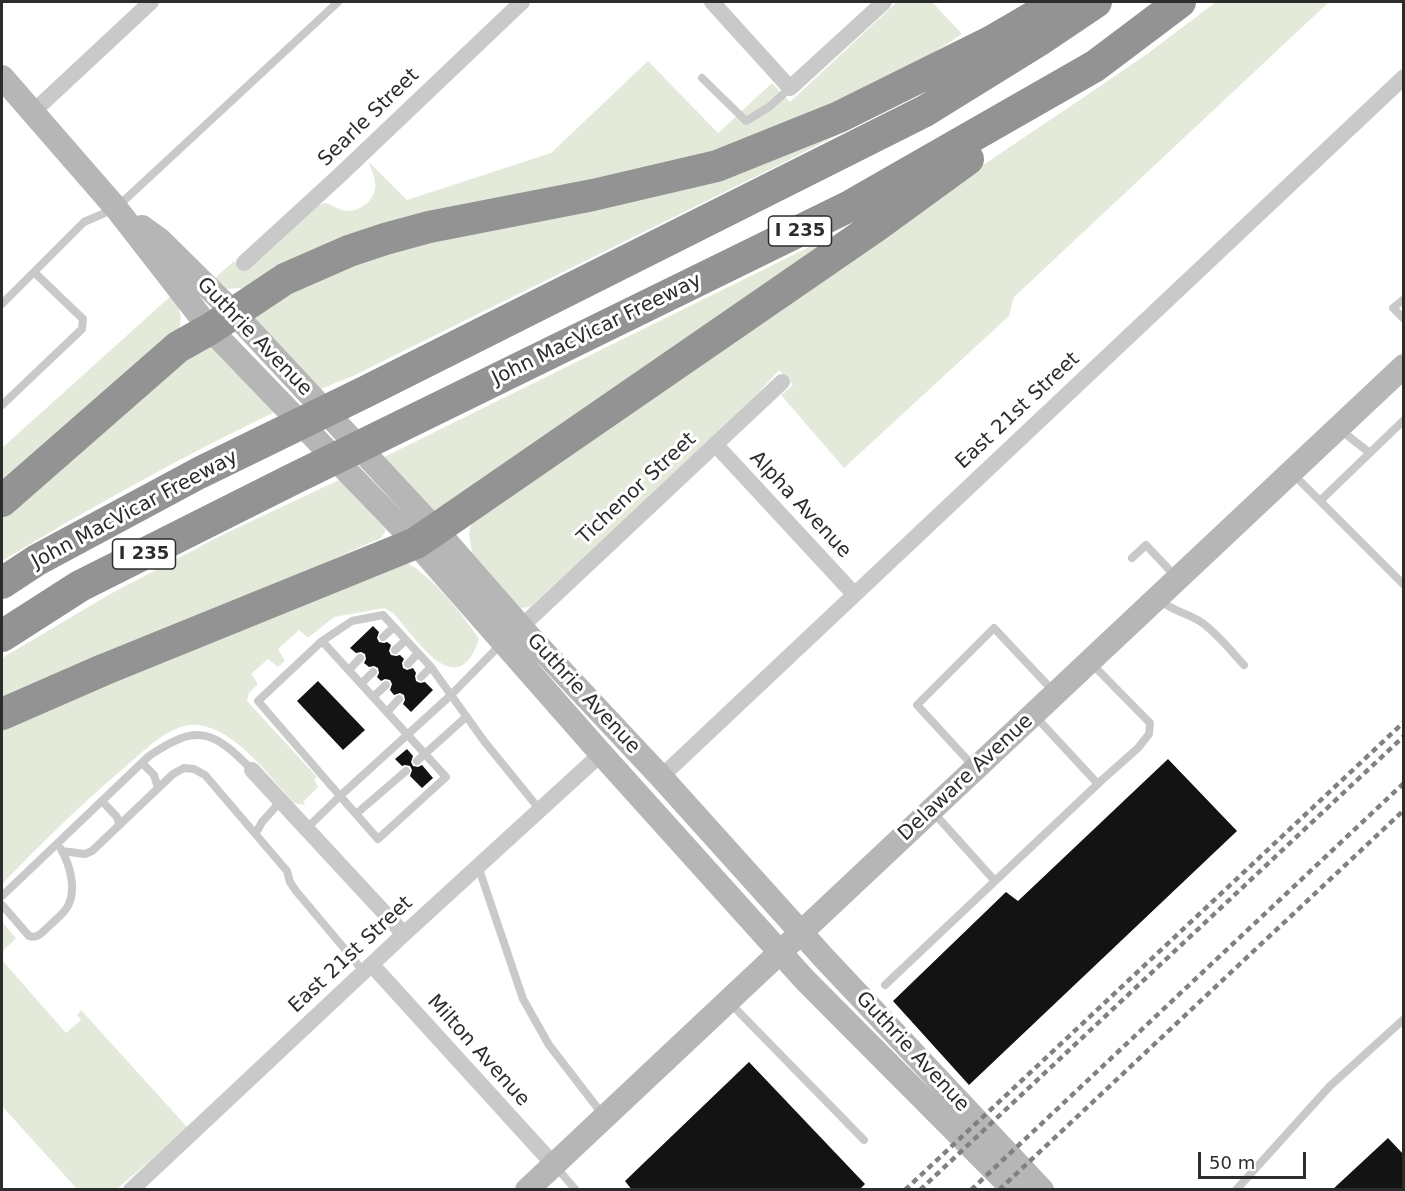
<!DOCTYPE html>
<style>
body{margin:0}
#map{position:relative;width:1405px;height:1191px;overflow:hidden;background:#fff;font-family:"DejaVu Sans",sans-serif}
canvas{display:block}
.frame{position:absolute;inset:0;border:3px solid #2c2c2c;pointer-events:none}
.scale{position:absolute;left:1198px;top:1152px;width:108px;height:27px;box-sizing:border-box;border:3px solid #2c2c2c;border-top:0;padding-left:8px;font-size:18px;line-height:21px;white-space:nowrap;color:#2c2c2c;-webkit-text-stroke:4px #fff;paint-order:stroke}
</style>
<div id="map">
<canvas width="1405" height="1191"></canvas>
<div class="frame"></div>
<div class="scale">50 m</div>
</div>
<script>
const context = document.querySelector('canvas').getContext('2d');
context.lineJoin = 'round';
function fill(path, color) { context.fillStyle = color; context.fill(path, 'evenodd'); }
function strokePath(path, color, width, dash) { context.strokeStyle = color; context.lineWidth = width; context.lineCap = dash ? 'butt' : 'round'; context.setLineDash(dash || []); context.stroke(path); }
function write(font, color, halo, rows, align = 'center') {
  context.font = font + ' "DejaVu Sans",sans-serif'; context.lineWidth = 6; context.setLineDash([]); context.textBaseline = 'middle'; context.strokeStyle = halo; context.fillStyle = color; for (const [text, x, y, turn = 0] of rows) {
    context.save(); context.translate(x, y); context.rotate((+turn || 0) * Math.PI / 180); context.textAlign = isNaN(turn) ? turn : align; if (halo) context.strokeText(text, 0, 0); context.fillText(text, 0, 0); context.restore();
  }
}
const green = new Path2D(`
 M897 2H932L962 34 906 71 722 152 242 288 226 289 213 280 234 261 244 271 313 207 325 203C331 204 336 208 342 210 356 214 372 204 375 189 377 181 371 170 369 162L407 200 551 153 648 61 718 133 772 83 790 102Z
 M1216 2H1329L1014 297 1009 316 844 468 781 395 793 385 779 370 743 410 530 607 519 608 473 560 469 534 472 521 636 399 1090 93 1147 54Z
 M914 96 777 166 353 376 318 390 259 326 252 312 325 272Z
 M870 217 429 516 378 460Z
 M173 294C179 307 183 315 179 329L2 487V448Z
 M216 345 277 411C183 456 91 507 2 561V511L191 350Z
 M339 480 386 530 381 538 2 705V658L112 593 222 535Z
 M404 561C430 574 463 614 479 639 457 705 417 639 393 613L384 608 334 617 309 637H307L299 630 278 649 285 661 278 667 268 659 251 674 257 682V685L249 693 247 701 317 777 314 779 318 787 303 802 305 805 294 803C270 777 235 728 197 725 186 724 175 729 166 734 151 743 137 757 124 768 81 804 41 844 2 884V724Z
 M2 922 16 938 4 950 2 960 66 1033 81 1020 77 1015 81 1010 188 1128 117 1189H81L76 1188 2 1106Z`);
const building = new Path2D(`
 M373 626 379 632 377 638 379 642 384 643 387 642 391 645 389 651 391 655 396 656 400 655 404 659 402 663 403 668 407 670 413 668 416 673 415 676 416 681 420 683 425 682 433 690 411 712 403 704 405 700 404 695 400 693 394 695 390 690 392 684 390 680 385 679 381 681 377 677 379 673 378 668 374 666 369 667 364 663 366 659 365 654 361 652 356 653 350 648Z
 M318 681 365 730 343 750 297 701Z
 M407 749 413 756 411 762 413 766 418 767 422 765 433 778 422 788 410 776 412 770 410 766 405 765 402 766 395 759Z
 M1168 759 1237 831 969 1085 893 1001 1006 892 1018 901Z
 M749 1062 865 1184 859 1190H632L625 1181Z
 M1388 1138 1404 1155V1190H1332Z`);
const service = new Path2D(`
 M702 78 746 121 769 107 790 88
 M1404 299 1393 308 1404 319
 M2 304 84 222 116 208 338 2
 M2 405 82 329 83 319 35 273
 M1339 429 1370 453
 M1292 473 1404 585
 M1320 501 1404 420
 M1132 558 1146 545 1177 578
 M1160 600C1172 611 1187 613 1201 622 1217 633 1231 651 1244 665
 M383 615 431 667 451 695 340 796 258 701 322 641 352 621Z
 M383 637 394 627
 M502 643 451 695 484 741 540 810
 M395 650 406 640
 M408 664 418 653
 M349 670 360 658
 M421 677 431 667
 M361 684 373 672
 M373 697 386 685
 M387 712 399 699
 M1035 716 1098 784
 M417 761 466 717
 M142 763 154 775 158 788
 M975 768 917 705 994 628 1055 693
 M102 801 117 817 119 824
 M933 812 995 881
 M356 814 406 771
 M307 828 340 796 378 839 446 777 322 641
 M256 833 262 822 281 801
 M62 851 85 854 92 851 173 774 184 768 194 769 205 775 287 871 290 882 296 891 364 972
 M478 866 523 999 549 1045 603 1115
 M2 896 149 756C197 723 213 730 252 770
 M2 905 29 936C38 939 42 932 49 926 54 921 61 916 66 909 78 892 70 865 61 849
 M885 985 1103 779 1138 748 1149 734 1150 723 1090 662
 M730 1003 864 1140
 M556 1167 576 1190
 M1236 1190 1330 1086 1404 1019`);
const minor = new Path2D(`
 M712 2 790 88 884 2
 M33 112 151 2
 M244 263 340 175 522 2
 M715 444 854 594
 M521 627 782 382
 M252 770 404 934
 M661 777 1404 77
 M372 965 554 1165
 M131 1190 404 934 602 753`);
const secondary = new Path2D(`
 M2 77 116 208 210 329 416 543 597 749 805 980 1014 1190
 M142 227 160 240 233 312 436 530 528 635 661 777 824 958 1042 1190
 M527 1190 1404 366`);
const motorway = new Path2D(`
 M2 501 178 347 210 329 285 279 349 251 385 239 429 227 593 195 717 166 839 117 992 41 1059 2
 M2 583 37 560 199 473 367 391 925 111 1038 41 1096 2
 M2 636 80 586 291 480 852 205 1095 66 1180 2
 M2 714 103 670 416 543 876 226 968 159`);
const rail = new Path2D(`
 M905 1190 1404 722
 M920 1190 1404 736
 M971 1190 1404 783
 M999 1190 1404 810`);
const shields = [
 [800,231,63],
 [144,554,63]
];
const shieldNames = [
 ["I 235",800,231],
 ["I 235",144,554]
];
const streetNames = [
 ["Searle Street",369,118,-44],
 ["John MacVicar Freeway",597,330,-26],
 ["Guthrie Avenue",254,337,46],
 ["East 21st Street",1018,411,-43],
 ["Tichenor Street",637,489,-43],
 ["Alpha Avenue",800,505,47],
 ["John MacVicar Freeway",135,510,-28],
 ["Guthrie Avenue",583,694,47],
 ["Delaware Avenue",966,778,-43],
 ["East 21st Street",351,955,-43],
 ["Milton Avenue",478,1051,48],
 ["Guthrie Avenue",912,1052,47]
];
fill(green, '#e4eada');
fill(building, '#131313');
strokePath(service, '#c9c9c9', 8);
strokePath(minor, '#c9c9c9', 16);
strokePath(secondary, '#b6b6b6', 24);
strokePath(motorway, '#939393', 32);
strokePath(rail, '#818181', 4.5, [6, 4.5]);
for (const [x, y, w] of shields) { const box = new Path2D(); box.roundRect(x - w / 2, y - 15, w, 30, 4.5); context.fillStyle = '#fff'; context.fill(box); strokePath(box, '#2c2c2c', 1.5); }
write('bold 18px', '#2c2c2c', null, shieldNames);
write('20px', '#2c2c2c', '#fff', streetNames);
</script>
